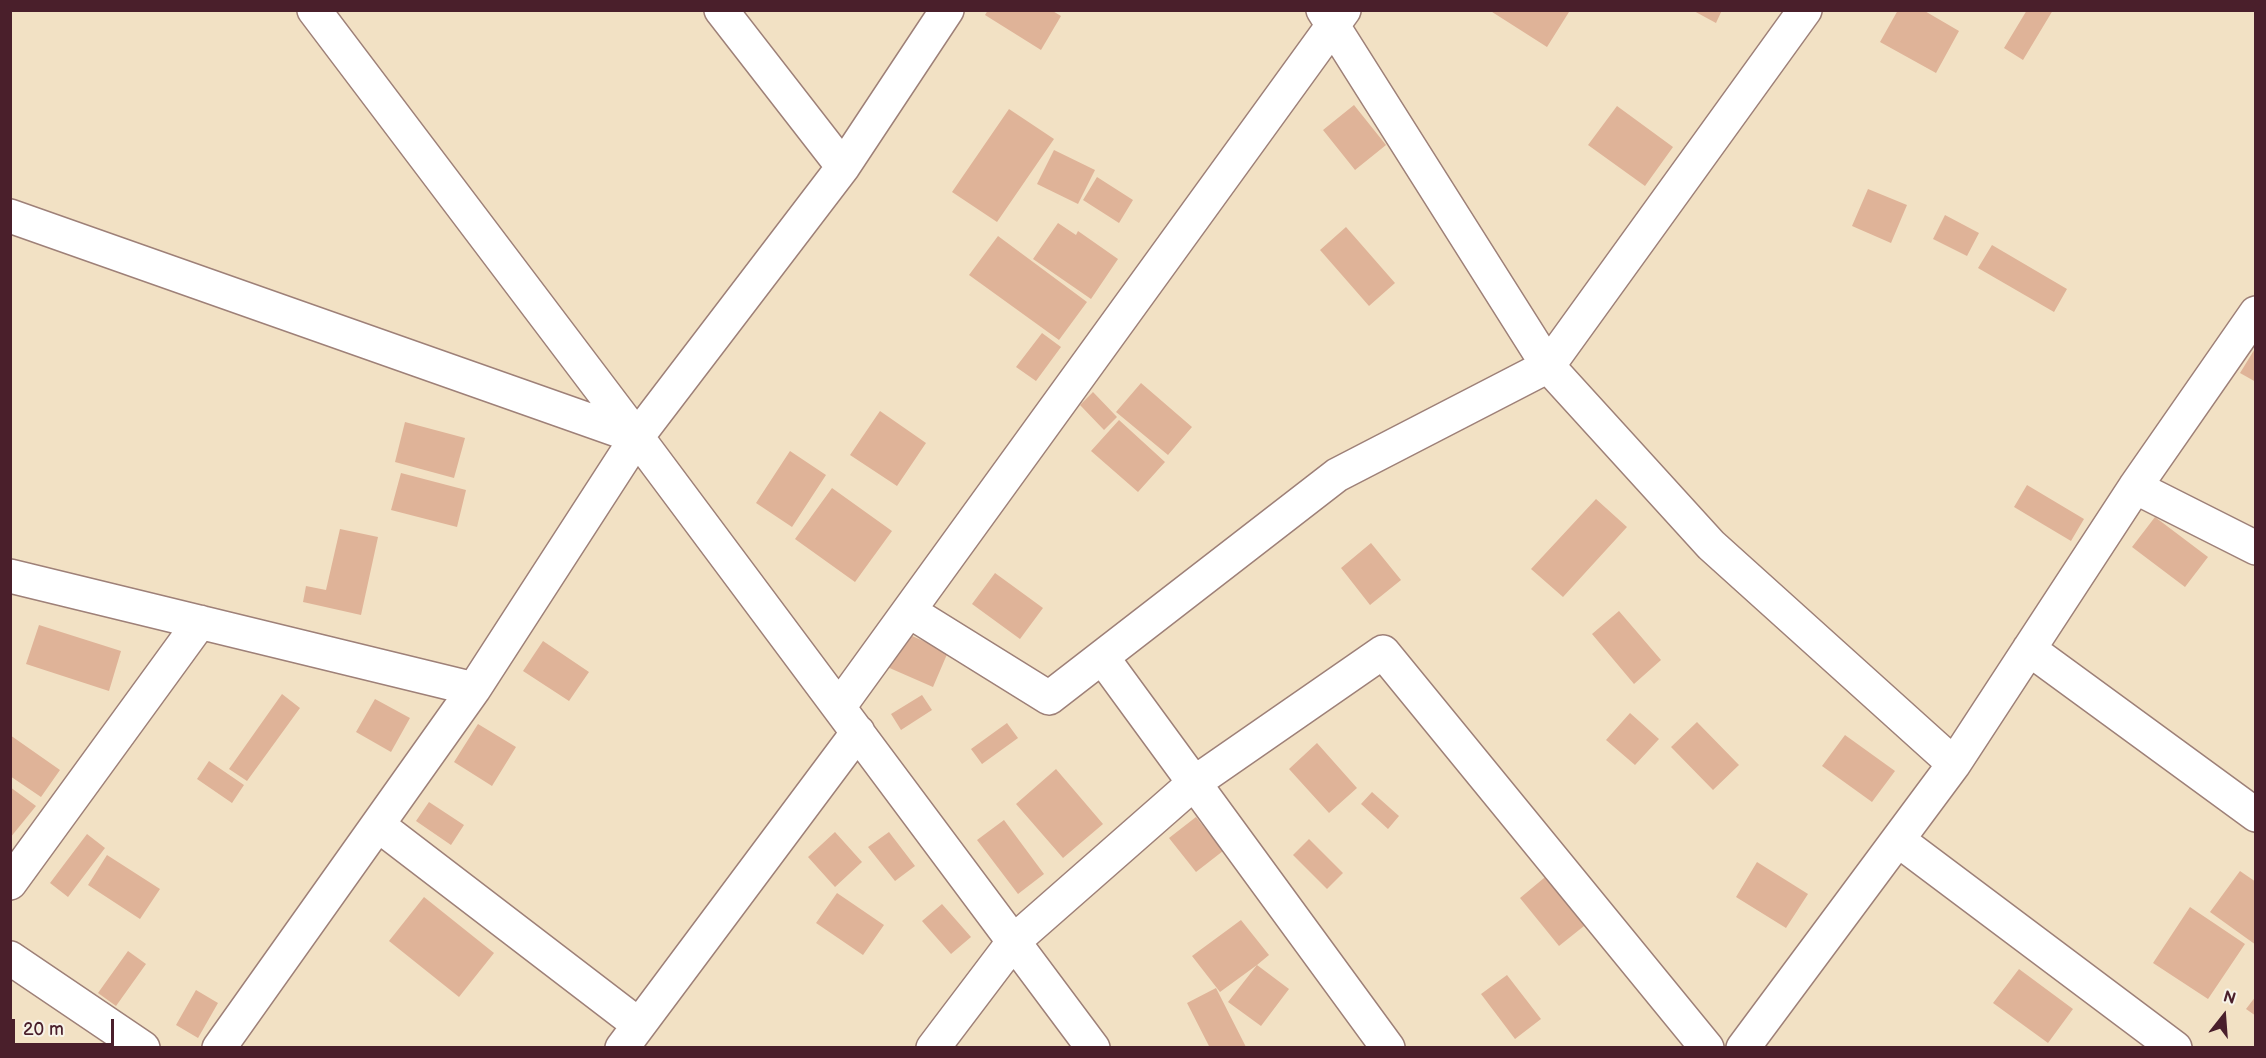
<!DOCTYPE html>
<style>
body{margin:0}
#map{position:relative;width:2266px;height:1058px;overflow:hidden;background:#f2e1c4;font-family:"Balsamiq Sans",sans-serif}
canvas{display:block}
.frame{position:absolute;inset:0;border:12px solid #4a1f2b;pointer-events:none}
.north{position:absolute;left:2194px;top:986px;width:60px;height:60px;-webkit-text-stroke:4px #f7f3e8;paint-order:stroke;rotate:17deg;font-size:16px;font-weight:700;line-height:24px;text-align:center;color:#4a1f2b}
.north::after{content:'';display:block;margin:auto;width:21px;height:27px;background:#4a1f2b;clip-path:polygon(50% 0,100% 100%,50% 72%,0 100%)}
.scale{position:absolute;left:12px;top:1019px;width:102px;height:27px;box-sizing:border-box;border:3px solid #4a1f2b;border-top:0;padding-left:8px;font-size:18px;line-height:21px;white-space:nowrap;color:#4a1f2b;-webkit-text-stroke:4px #f7f3e8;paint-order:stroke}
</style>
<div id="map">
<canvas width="2266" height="1058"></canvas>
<div class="frame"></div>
<div class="north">N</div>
<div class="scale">20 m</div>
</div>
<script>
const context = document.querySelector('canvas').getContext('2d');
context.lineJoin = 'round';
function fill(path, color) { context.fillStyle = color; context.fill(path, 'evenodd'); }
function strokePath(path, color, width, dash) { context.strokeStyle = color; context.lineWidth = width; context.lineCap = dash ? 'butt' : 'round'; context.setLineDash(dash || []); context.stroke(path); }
const building = new Path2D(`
 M988 10H1051L1061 16 1041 50 985 15Z
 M1489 10H1567L1569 12 1547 47Z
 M1692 10H1722L1716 23Z
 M1898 10H1923L1959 31 1936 73 1880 42Z
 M2027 10H2053L2023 60 2004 48Z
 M1354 105 1386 145 1355 170 1323 130Z
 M1617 106 1673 147 1645 186 1588 145Z
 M1009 109 1054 139 997 222 952 192Z
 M1054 150 1095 170 1078 204 1037 184Z
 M1097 177 1133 200 1119 223 1083 200Z
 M1868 189 1907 205 1891 243 1852 226Z
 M1945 215 1979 233 1967 256 1933 239Z
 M1058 223 1076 235 1078 231 1118 259 1091 299 1033 259Z
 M1346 227 1395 283 1369 306 1320 250Z
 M998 236 1087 302 1059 340 969 275Z
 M1992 245 2067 289 2054 312 1978 268Z
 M1042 333 1061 347 1036 381 1016 367Z
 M2256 347V382L2240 373Z
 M1141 383 1192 427 1168 455 1116 412Z
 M1093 392 1117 417 1104 430 1080 405Z
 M880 411 926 443 897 486 850 455Z
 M1119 420 1165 462 1138 492 1091 451Z
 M405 422 465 438 454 478 395 462Z
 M790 451 826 475 792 527 756 503Z
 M401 473 466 490 457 527 391 510Z
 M2027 485 2084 519 2071 541 2014 507Z
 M832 488 892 531 855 582 795 539Z
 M1596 499 1627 527 1563 597 1531 569Z
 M2155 517 2208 557 2185 587 2132 547Z
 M340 529 378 537 361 615 303 602 306 586 326 590Z
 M1371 543 1401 580 1370 605 1341 568Z
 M995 573 1043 608 1020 639 972 604Z
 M1619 611 1661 660 1634 684 1592 634Z
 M39 625 121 651 109 691 26 664Z
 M901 631 948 652 933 687 885 666Z
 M543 641 589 672 569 701 523 671Z
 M282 694 300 708 247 781 229 769Z
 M922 695 932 710 901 730 891 714Z
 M375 699 410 718 391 752 356 732Z
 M1630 713 1659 739 1635 765 1606 740Z
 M1697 722 1739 765 1713 790 1671 747Z
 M1007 723 1018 738 982 764 971 749Z
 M478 724 516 747 492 786 454 762Z
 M10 735 60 770 41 797 10 776Z
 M1845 735 1895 771 1872 802 1822 766Z
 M1317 743 1357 788 1329 813 1289 769Z
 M209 761 244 785 232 803 197 779Z
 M1056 769 1103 824 1063 858 1016 804Z
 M10 787 36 806 10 838Z
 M1372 792 1399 816 1388 829 1361 804Z
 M429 802 464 825 451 845 416 821Z
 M1196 817 1223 851 1196 872 1169 838Z
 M1004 820 1044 874 1018 894 977 840Z
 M835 832 862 862 835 887 808 857Z
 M889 832 915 866 895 881 868 847Z
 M87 834 105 848 68 897 50 883Z
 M1309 839 1343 873 1327 889 1293 855Z
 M107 855 160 889 140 919 88 885Z
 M1757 862 1808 894 1786 928 1736 897Z
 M2240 871 2256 882V945L2210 912Z
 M1550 873 1589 922 1559 946 1520 898Z
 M837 893 884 925 863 955 816 923Z
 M424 897 494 953 459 997 389 941Z
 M942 904 971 937 951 954 922 921Z
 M2190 907 2245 944 2208 999 2153 963Z
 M1241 920 1269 955 1257 965 1289 989 1261 1026 1228 1002 1257 965 1220 992 1192 956Z
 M128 951 146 964 116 1006 98 993Z
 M2019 969 2073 1009 2048 1043 1993 1003Z
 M1507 975 1541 1019 1515 1039 1481 994Z
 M1216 988 1246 1047 1245 1048H1210L1187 1003Z
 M196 990 218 1003 198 1038 176 1025Z
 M2256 996V1016L2246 1009Z`);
const street = new Path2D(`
 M314 10 637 437 1093 1048
 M721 10 843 167
 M1323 10 1548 366 1711 545 1954 764
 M10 216 637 437
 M2135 487 2256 548
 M10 576 474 689
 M909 611 1049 698 1337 475 1548 366 1805 10
 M2029 649 2256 815
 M1102 657 1388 1048
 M839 707 1344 10
 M378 825 639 1025
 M1898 840 2175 1048
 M10 883 200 622
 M10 958 143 1048
 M219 1048 474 689 637 437 843 167 947 10
 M622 1048 858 732
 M933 1048 1014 941 1194 783 1383 652 1707 1048
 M1743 1048 1954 764 2135 487 2256 313`);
fill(building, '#dfb398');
strokePath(street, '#9e8078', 36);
strokePath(street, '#fff', 33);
</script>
